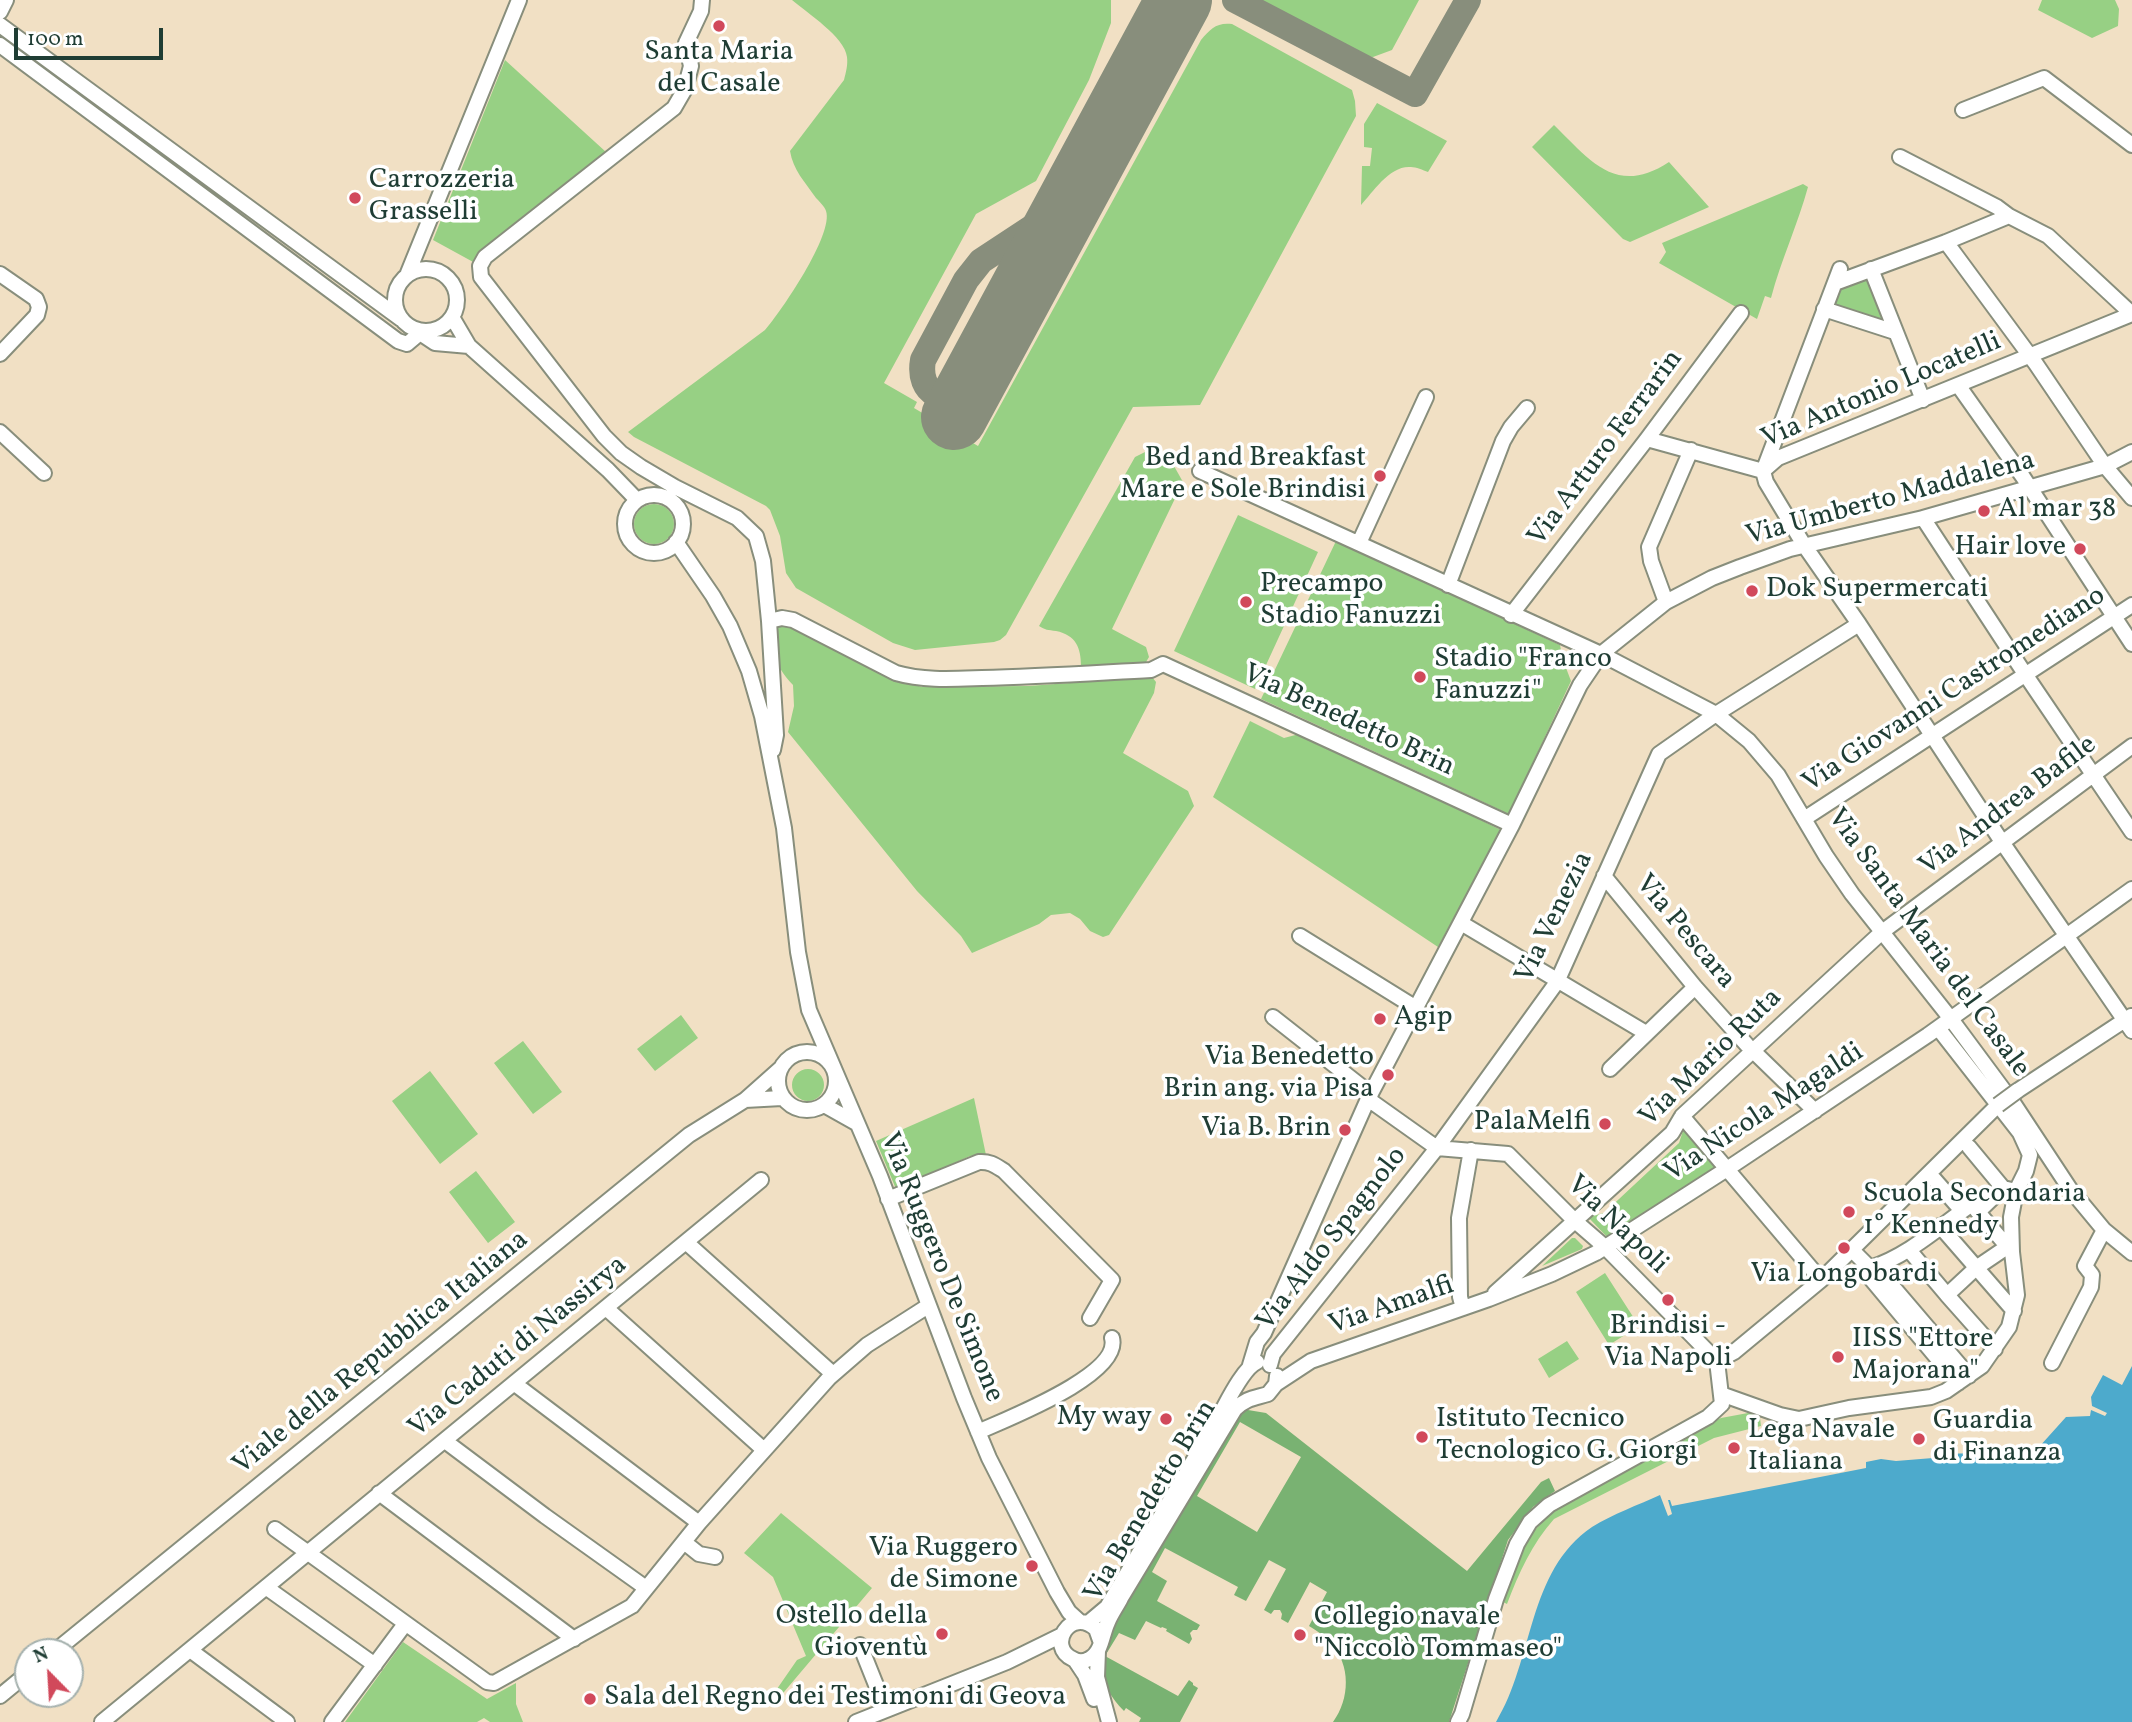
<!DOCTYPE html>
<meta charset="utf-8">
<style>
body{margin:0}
#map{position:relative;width:2132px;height:1722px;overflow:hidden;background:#f1e0c4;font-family:Vollkorn,serif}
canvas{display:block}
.north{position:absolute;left:14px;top:1638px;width:70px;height:70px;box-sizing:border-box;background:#fff;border:2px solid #a5b1ae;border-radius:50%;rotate:336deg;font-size:19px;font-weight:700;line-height:28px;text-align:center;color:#1f3d34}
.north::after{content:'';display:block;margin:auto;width:24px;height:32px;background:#d1495b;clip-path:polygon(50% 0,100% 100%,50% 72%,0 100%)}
.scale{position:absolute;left:14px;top:28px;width:149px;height:32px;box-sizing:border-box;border:4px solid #1f3d34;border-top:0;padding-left:9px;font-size:21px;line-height:24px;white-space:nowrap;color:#1f3d34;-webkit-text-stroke:5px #fff;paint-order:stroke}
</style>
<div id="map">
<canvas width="2132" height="1722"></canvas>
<div class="north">N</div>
<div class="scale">100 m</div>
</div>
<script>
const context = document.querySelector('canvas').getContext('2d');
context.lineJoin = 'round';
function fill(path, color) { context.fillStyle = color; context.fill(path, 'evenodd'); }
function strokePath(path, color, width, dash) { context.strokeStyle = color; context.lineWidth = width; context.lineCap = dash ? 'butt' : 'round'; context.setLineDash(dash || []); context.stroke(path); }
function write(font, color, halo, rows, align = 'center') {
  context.font = font + ' Vollkorn,serif'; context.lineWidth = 7; context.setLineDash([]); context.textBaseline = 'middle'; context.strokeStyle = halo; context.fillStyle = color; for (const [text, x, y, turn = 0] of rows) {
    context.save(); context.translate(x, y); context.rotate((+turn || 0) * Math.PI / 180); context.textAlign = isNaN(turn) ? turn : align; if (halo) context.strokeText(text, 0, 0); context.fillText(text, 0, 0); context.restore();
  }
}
const green = new Path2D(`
 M792 0H1111V23L1089 80 1036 181 976 214 884 383 917 402 914 408 978 446 1201 40C1210 29 1217 22 1232 24L1352 90 1355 101 1356 116 1200 405 1133 407 1006 635 1000 640 994 642 915 650 893 643 796 588 786 573 780 536 770 510 766 506 634 437 628 432 765 330C781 312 834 234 826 211 825 207 819 201 816 198 805 182 793 170 790 151L844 80C846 72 848 65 847 57 845 37 807 13 792 0Z
 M1260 0H1419L1392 50 1373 57 1362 56Z
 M2042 0H2115L2119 9 2118 26 2092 38 2038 10Z
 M505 60 606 152 488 246 475 263 433 240Z
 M1377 103 1447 141 1428 172C1423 170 1416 167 1411 167 1390 165 1373 192 1361 205L1362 166H1370L1372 148 1364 147V124Z
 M1554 125C1590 160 1616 197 1669 162L1709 207 1630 242 1623 239 1532 147Z
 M1803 184 1808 187C1798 224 1781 260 1771 298L1765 296 1757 319 1659 263 1666 252 1662 243Z
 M1867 280 1886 322 1832 305 1839 290Z
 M1145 452 1174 466 1183 482 1112 629 1146 647 1149 657 1146 662 1081 666C1081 648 1076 635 1056 631 1048 630 1045 630 1039 626L1135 457Z
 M634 524a20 20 0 1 1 40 0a20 20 0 1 1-40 0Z
 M1238 515 1318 552 1255 689 1174 651Z
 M1336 541 1560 645 1563 660 1571 681 1509 814 1261 699Z
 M784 624H793L879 673 922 687 1028 686 1152 677 1156 682 1154 693 1123 753 1188 791 1194 806 1109 935 1103 937 1090 931 1080 919 1070 913 1051 915 1039 924 972 953 961 936 917 891 788 732 794 706 793 685C772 662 776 658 777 628Z
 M1250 721 1284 738 1303 733 1501 830 1438 947 1213 797Z
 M681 1015 698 1038 655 1071 637 1049Z
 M523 1041 562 1092 533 1114 494 1063Z
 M792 1085a16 16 0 1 1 32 0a16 16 0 1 1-32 0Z
 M430 1071 478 1134 440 1164 392 1101Z
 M974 1098 986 1155 970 1156 896 1189 876 1141Z
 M1687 1130 1719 1167 1608 1238 1588 1217 1604 1213 1679 1143 1683 1131Z
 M476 1171 515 1222 488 1243 449 1192Z
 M1572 1238H1575L1583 1246 1582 1249 1542 1266Z
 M1605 1273 1639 1326 1609 1345 1576 1292Z
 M1567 1341 1579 1359 1549 1378 1538 1359Z
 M1748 1413H1755L1760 1418 1761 1426 1714 1438 1554 1519C1532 1544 1519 1572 1507 1604L1503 1602 1525 1541 1552 1511 1693 1431 1721 1418Z
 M781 1513 872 1588 773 1705 770 1699 797 1660 806 1656 773 1577 744 1553Z
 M403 1642 487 1699 516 1683V1704L523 1722H490L484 1718 477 1722H345Z`);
const forest = new Path2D(`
 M1242 1409 1266 1413 1467 1571 1541 1482 1549 1478 1555 1491 1533 1507 1508 1540 1449 1722H1333C1350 1699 1351 1665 1331 1643 1325 1636 1317 1631 1309 1626L1327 1592 1310 1582 1288 1623 1281 1619 1282 1614 1280 1610H1274L1271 1614 1264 1610 1286 1569 1269 1560 1246 1601 1234 1595 1238 1587 1165 1548 1152 1572 1167 1581 1157 1601 1200 1625 1197 1630H1193L1190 1633 1192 1639 1189 1644 1166 1631 1167 1629 1162 1627 1161 1628 1146 1621 1135 1640 1119 1633 1105 1656 1178 1696 1189 1680 1193 1683V1685L1198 1688 1180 1722H1139L1141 1718 1126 1708 1124 1711C1097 1683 1100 1667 1110 1633ZM1240 1422 1301 1457 1257 1532 1197 1496Z`);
const water = new Path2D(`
 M2132 1366V1722H1496C1534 1660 1527 1571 1592 1527 1613 1514 1638 1505 1660 1495L1668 1516 1672 1514 1668 1500H1670L1672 1506 1866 1468V1462L1881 1459 1896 1461 1933 1458 1940 1454 1980 1453 1982 1459 2040 1451 2039 1447 2066 1417 2090 1416 2091 1410 2105 1416 2107 1413 2092 1406 2091 1397 2103 1375 2122 1385Z`);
const taxiway = new Path2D(`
 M1235 0 1415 94 1468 0
 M1162 31 1168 10V0
 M970 386C945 407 917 394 923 360L966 280 981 261 1060 209 1073 198`);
const runway = new Path2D(`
 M954 417 1179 0`);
const minor = new Path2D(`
 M702 0 701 11 686 43 691 66 685 89 674 108 485 257 480 266 481 277 604 436 621 453 641 467 675 487 737 518 756 536 763 561 769 621 776 735 773 750
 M0 12 6 0
 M0 25 401 319
 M0 45 398 341 407 344 420 333
 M1963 110 2044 78 2132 145
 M1900 157 1997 207 2009 216 2048 236 2132 314
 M1946 242 2036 364 2105 466 2132 498
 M395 300a31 31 0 1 1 62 0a31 31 0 1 1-62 0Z
 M1871 269 1923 400
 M408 273 519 0
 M0 274 36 299 39 307 37 315 0 354
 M1835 283 1946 242 2009 216
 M1824 309 1895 332
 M452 317 469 346
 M414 329 435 343 469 346 608 470 637 500
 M1958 385 2023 477 2132 644
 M0 432 44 473
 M1647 439 1763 471
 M1764 469 1840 269
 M1200 471 1601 654 1716 714 1749 741 1778 775 1826 856 1852 894 1951 1019 2014 1104 2070 1189 2104 1230 2132 1253
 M1763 471 1766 482 1804 545 1859 624 2002 842 2132 1031
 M1763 471 1778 458 2132 314
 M625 524a29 29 0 1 1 58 0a29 29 0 1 1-58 0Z
 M1923 518 2025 674 2132 832
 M676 542 713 596 730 626 749 671 762 716 784 828 798 952 809 1010 880 1176 964 1398 989 1458 1057 1592 1069 1612 1080 1622
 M1359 543 1426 397
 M1448 585 1503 441 1511 427 1527 408
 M1666 602 1651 561 1649 547 1691 450
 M1511 615 1647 439 1741 313
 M769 621 782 618 793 620 896 673C924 681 953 679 982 678 1039 677 1095 673 1151 670L1163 664 1512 825
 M1804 819 2132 605
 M1604 876 1695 987 1747 1045 1815 1111
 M1461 923 1646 1033
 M1300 936 1416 1008
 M1273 1017 1371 1094
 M778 1081a29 29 0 1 1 58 0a29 29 0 1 1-58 0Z
 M1610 1069 1695 987
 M2017 1091 2131 1016
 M1368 1099 1437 1148
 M745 1100 782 1098
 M824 1105 856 1123
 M1682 1116 1821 1280
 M1969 1147 2003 1188
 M1437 1148 1508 1154 1575 1221 1605 1247 1717 1361 1722 1404 1708 1417 1549 1505 1530 1522 1517 1544 1496 1599 1462 1714 1458 1722
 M1934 1179 1962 1211
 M888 1199 979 1162C990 1161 996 1166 1004 1171L1112 1280 1090 1318
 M1940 1226 2014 1311
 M687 1243 833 1374
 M1851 1249 1870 1268 1882 1274 1969 1376
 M1909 1250 1947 1295
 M2012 1252 1978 1212 2003 1188 2016 1191
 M1870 1268 1872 1280 1958 1383
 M1870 1268C1908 1256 1939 1227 1972 1204L1978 1212
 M1495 1293 1672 1133 1682 1116 1882 932 2132 746
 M606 1308 764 1450
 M1463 1308 1460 1297 1459 1218 1471 1150
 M1995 1349 1947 1295 1976 1268 2007 1247
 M1717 1361 1734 1352 1821 1280 1998 1105
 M2052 1363 2091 1287 2092 1275 2085 1266 2104 1230
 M1250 1365 1257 1342 1264 1333 1368 1099 1512 825 1580 685 1601 654 1666 602 1712 578 1740 567 1790 549 1923 518 2105 466 2132 452
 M1270 1365 1273 1354 1437 1148 1557 982 1659 754 1716 714 1859 624
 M515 1384 699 1523
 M1276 1384 1311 1361 1489 1299 1552 1274 1596 1253 1727 1169 1928 1035 2132 889
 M1721 1394 1780 1415 1799 1419 1849 1408 1931 1397 1946 1391 1982 1366 2009 1327 2017 1295 2012 1252 2011 1217 2016 1191 2026 1171 2030 1155 2020 1133 1938 1028
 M978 1432C1006 1419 1122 1375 1112 1338
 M445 1441 545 1516 646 1588
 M379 1493 574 1639
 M275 1529 487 1682 494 1683 632 1606 699 1523 829 1378 867 1345 928 1306
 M684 1542 699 1554 715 1557
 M267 1588 375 1665
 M1088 1623 1107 1607C1146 1541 1186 1475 1223 1409 1230 1396 1245 1367 1257 1362
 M1101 1643 1096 1629C1070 1606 1046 1647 1073 1659 1078 1662 1084 1662 1089 1659 1102 1653 1102 1634 1108 1622 1111 1614 1117 1606 1121 1598L1235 1409C1246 1398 1255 1398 1268 1394L1276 1384 1277 1376
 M860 1645 886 1710
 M190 1650 287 1722
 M1098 1651 1097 1677 1109 1722
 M54 1652 689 1135 745 1100 781 1068
 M1075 1660 1085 1675 1094 1699
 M0 1696 28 1673
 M102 1722 761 1180
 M332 1722 405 1624
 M856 1722 1007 1662 1062 1635`);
const minorBridge = new Path2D(`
 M1998 1105 2017 1091`);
const markers = [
 [719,26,7,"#d1495b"],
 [355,198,7,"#d1495b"],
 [1380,476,7,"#d1495b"],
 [1984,511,7,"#d1495b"],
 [2080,549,7,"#d1495b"],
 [1752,591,7,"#d1495b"],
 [1246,602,7,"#d1495b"],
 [1420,677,7,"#d1495b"],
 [1380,1019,7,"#d1495b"],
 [1388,1075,7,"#d1495b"],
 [1605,1124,7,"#d1495b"],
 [1345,1130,7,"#d1495b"],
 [1849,1212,7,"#d1495b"],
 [1844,1248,7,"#d1495b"],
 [1668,1300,7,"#d1495b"],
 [1838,1357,7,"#d1495b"],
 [1166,1419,7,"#d1495b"],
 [1422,1437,7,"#d1495b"],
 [1919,1439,7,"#d1495b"],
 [1734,1448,7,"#d1495b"],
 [1032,1566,7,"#d1495b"],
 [942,1634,7,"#d1495b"],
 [1300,1635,7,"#d1495b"],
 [590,1699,7,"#d1495b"]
];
const poiNames = [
 ["Santa Maria",719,54,"center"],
 ["del Casale",719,86,"center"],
 ["Carrozzeria",369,182],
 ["Grasselli",369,214],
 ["Bed and Breakfast",1366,460,"right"],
 ["Mare e Sole Brindisi",1366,492,"right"],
 ["Al mar 38",1998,511],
 ["Hair love",2066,549,"right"],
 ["Precampo",1260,586],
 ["Stadio Fanuzzi",1260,618],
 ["Dok Supermercati",1766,591],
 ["Stadio \"Franco",1434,661],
 ["Fanuzzi\"",1434,693],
 ["Agip",1394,1019],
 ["Via Benedetto",1374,1059,"right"],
 ["Brin ang. via Pisa",1374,1091,"right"],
 ["PalaMelfi",1591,1124,"right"],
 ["Via B. Brin",1331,1130,"right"],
 ["Scuola Secondaria",1863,1196],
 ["1° Kennedy",1863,1228],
 ["Via Longobardi",1844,1276,"center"],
 ["Brindisi -",1668,1328,"center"],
 ["Via Napoli",1668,1360,"center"],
 ["IISS \"Ettore",1852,1341],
 ["Majorana\"",1852,1373],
 ["My way",1152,1419,"right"],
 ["Istituto Tecnico",1436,1421],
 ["Tecnologico G. Giorgi",1436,1453],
 ["Guardia",1933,1423],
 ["di Finanza",1933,1455],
 ["Lega Navale",1748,1432],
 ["Italiana",1748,1464],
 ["Via Ruggero",1018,1550,"right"],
 ["de Simone",1018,1582,"right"],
 ["Ostello della",928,1618,"right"],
 ["Gioventù",928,1650,"right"],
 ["Collegio navale",1314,1619],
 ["\"Niccolò Tommaseo\"",1314,1651],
 ["Sala del Regno dei Testimoni di Geova",604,1699]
];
const streetNames = [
 ["Via Antonio Locatelli",1882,392,-23],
 ["Via Arturo Ferrarin",1607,449,-53],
 ["Via Umberto Maddalena",1891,500,-15],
 ["Via Giovanni Castromediano",1955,691,-33],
 ["Via Benedetto Brin",1348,722,25],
 ["Via Andrea Bafile",2009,807,-37],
 ["Via Venezia",1556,918,-64],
 ["Via Pescara",1684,933,50],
 ["Via Santa Maria del Casale",1927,944,54],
 ["Via Mario Ruta",1712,1059,-44],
 ["Via Nicola Magaldi",1765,1114,-33],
 ["Via Napoli",1616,1226,44],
 ["Via Aldo Spagnolo",1333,1240,-52],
 ["Via Ruggero De Simone",940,1268,68],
 ["Via Amalfi",1392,1307,-19],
 ["Via Caduti di Nassirya",519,1348,-39],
 ["Viale della Repubblica Italiana",382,1354,-39],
 ["Via Benedetto Brin",1152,1502,-59]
];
fill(green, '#97d084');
fill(forest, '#79b272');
fill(water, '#4daacc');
strokePath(taxiway, '#888e7c', 26);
strokePath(runway, '#888e7c', 66);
strokePath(minor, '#888e7c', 18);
strokePath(minor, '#fff', 14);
strokePath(minorBridge, '#888e7c', 18, []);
strokePath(minorBridge, '#fff', 14);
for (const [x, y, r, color] of markers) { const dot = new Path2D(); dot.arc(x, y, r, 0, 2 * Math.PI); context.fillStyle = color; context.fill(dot); strokePath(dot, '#fff', 2.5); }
write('28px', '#1f3d34', '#fff', poiNames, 'left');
write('28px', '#1f3d34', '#fff', streetNames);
</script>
